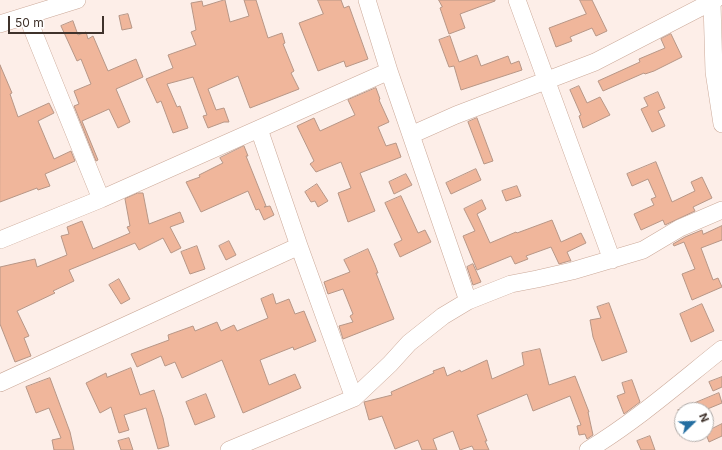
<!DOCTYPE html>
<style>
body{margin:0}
#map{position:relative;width:722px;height:450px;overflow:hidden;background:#fdeee8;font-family:Inter,sans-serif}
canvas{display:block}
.north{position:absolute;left:674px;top:402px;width:40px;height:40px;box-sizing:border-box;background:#fff;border:1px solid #b2adaa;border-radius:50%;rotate:67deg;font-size:11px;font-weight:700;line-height:16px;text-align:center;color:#3f322b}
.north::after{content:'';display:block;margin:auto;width:14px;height:18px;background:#246ea1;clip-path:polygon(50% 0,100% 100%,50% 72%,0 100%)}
.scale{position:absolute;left:8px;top:16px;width:96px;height:18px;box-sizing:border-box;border:2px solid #3f322b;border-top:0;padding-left:5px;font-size:12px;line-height:14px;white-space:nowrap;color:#3f322b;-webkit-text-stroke:3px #fff;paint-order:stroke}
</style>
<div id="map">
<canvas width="722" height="450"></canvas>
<div class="north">N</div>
<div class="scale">50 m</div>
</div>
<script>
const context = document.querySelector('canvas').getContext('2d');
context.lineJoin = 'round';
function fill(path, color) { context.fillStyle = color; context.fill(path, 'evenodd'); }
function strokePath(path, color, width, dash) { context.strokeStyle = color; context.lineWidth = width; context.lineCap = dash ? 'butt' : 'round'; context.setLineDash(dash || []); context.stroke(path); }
const building = new Path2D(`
 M225 0 230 22 249 16 244 0H256L268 38 282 33 285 43 283 44 294 71 291 73 299 89 250 108 238 76 208 89 216 110 224 108 229 122H224L208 128 203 116 207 115 193 77 167 84 177 107 180 106 188 128 173 133 161 101 157 103 146 79 173 68 168 55 196 45 191 32 196 30 191 3 202 1 203 6Z
 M318 0H341L344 8 349 6 368 59 346 67 344 61 318 71 299 23 323 14Z
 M439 0H495V1L460 14 465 28 449 34 440 8 442 7Z
 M580 0H592L607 31 596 36 592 28 570 37 572 41 556 47 549 28 586 14Z
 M128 14 132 28 122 30 119 16Z
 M73 21 78 35 86 32 88 39 93 36 108 71 136 59 143 77 116 89 130 122 118 128 109 109 82 121 98 160 96 161 74 106 79 104 74 91 91 84 81 59 77 61 61 26Z
 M671 34 682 57 654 71 645 74 644 73 603 91 598 81 640 62 639 59 665 48 661 39Z
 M450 36 459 62 477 55 481 66 508 56 511 64 519 61 522 70 461 90 454 66 449 67 439 40Z
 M0 65 12 93 10 94 18 117 49 103 54 113 38 121 54 159 71 151 75 161 45 174 50 186 38 190 37 188 0 202Z
 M579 86 587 103 600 97 610 115 583 128 579 116 581 115 570 90Z
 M376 88 380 99 379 100 389 122 378 127 386 146 396 143 401 157 360 173 375 211 348 222 338 193 351 188 341 162 316 172 310 164 314 161 297 126 314 118 320 131 355 115 348 100Z
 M658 92 665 108 658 111 665 126 652 132 641 109 648 106 644 98Z
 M477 118 493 161 484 164 468 122Z
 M244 146 248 156H246L266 206 264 207 270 206 274 215 264 220 259 209 256 210 248 191 201 212 186 182 200 177 199 175 223 163 220 158Z
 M656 162 672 202 695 191 691 182 702 177 712 198 693 207 695 211 665 225 663 220 641 230 634 214 654 205 651 199 656 197 648 179 632 186 627 174Z
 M476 169 481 180 451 194 446 183Z
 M406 174 412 185 394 194 389 182Z
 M317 184 328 201 318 207 315 201 311 202 305 192Z
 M517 186 521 196 506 201 502 191Z
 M138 193H143L149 224 180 212 184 222 170 227 181 248 171 253 163 238 139 250 135 243 69 270 74 281 53 291 55 293 17 311 29 336 24 338 31 356 15 362 0 324V267L35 259 37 267 67 255 61 236 69 234 67 227 82 221 93 249 130 233 127 227 130 226 125 199Z
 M401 196 418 233 425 230 431 242 400 257 394 244 402 240 385 203Z
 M482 200 486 209 477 214 490 243 516 232 517 233 552 220 561 242 581 233 586 243 567 252 571 261H569L559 264 551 247 526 256 528 259 515 264 511 256 477 270 463 236 475 231 464 209Z
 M722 226V240L701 248 713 280 718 278 722 287 692 300 682 274 695 269 684 242 674 246 673 244 685 237 702 230 703 234Z
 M229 241 236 255 226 260 219 246Z
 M197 246 205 269 190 274 181 252Z
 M368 249 375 265 378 273H376L394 319 343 339 339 326 353 322 350 316 353 314 343 289 328 294 324 282 350 272 344 260Z
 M473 264 481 282 473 285 467 267Z
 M119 279 130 299 121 304 109 285Z
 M273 294 276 304 289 299 295 314 304 311 316 341 294 350 293 347 260 360 269 385 295 374 301 388 243 413 222 360 182 378 175 362 165 366 161 356 137 367 131 354 169 340 168 335 193 326 195 331 217 322 221 331 234 325 237 331 268 318 261 299Z
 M609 303 627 352 602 361 593 337 590 320 601 318 597 307Z
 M702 304 714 331 691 342 680 314Z
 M540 349 549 385 575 376 589 412H588L593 435 587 439 585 434 579 435 577 426 581 425 570 396 533 411 527 394 477 415 487 441H485L489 450H474L472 446 460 450 453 431 433 439 437 450H422L418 440 395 449 382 416 369 420 364 402 392 395 391 392 434 373 433 371 444 367 447 376 460 370 461 372 487 360 492 379 524 365 522 353Z
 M131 368 140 395 154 390 163 418 169 446 158 449 146 408 124 415 129 430 119 433 111 407 100 413 86 383 106 373 107 377Z
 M722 377V387L713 391 709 382Z
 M50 378 70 432 74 450H54L52 440 61 438 49 408 36 413 26 387Z
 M632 380 640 402 624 414 617 396 625 393 622 383Z
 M719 393 722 403 705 410H678Z
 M206 394 215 417 195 425 186 402Z
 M722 424V436L709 442 706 434V432Z
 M650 436 655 450H641L637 441Z
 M129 438 133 450H121L118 441Z`);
const minor = new Path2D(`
 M367 0 389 71 468 301
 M517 0 612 260
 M712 2 714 72 722 124
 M27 16 101 199
 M0 24 77 0
 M259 129 299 246 354 398
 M411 135 456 115 595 62 715 0
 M0 240 101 199 389 71
 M0 383 299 246
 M229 450 354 398 390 364 409 343 443 316 468 301 511 284 537 279 572 271 643 250 680 228 722 210
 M588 450C636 421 678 384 722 349`);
fill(building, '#f0b69b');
strokePath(building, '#b79686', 1);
strokePath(minor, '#cba999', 18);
strokePath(minor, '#fff', 17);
</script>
